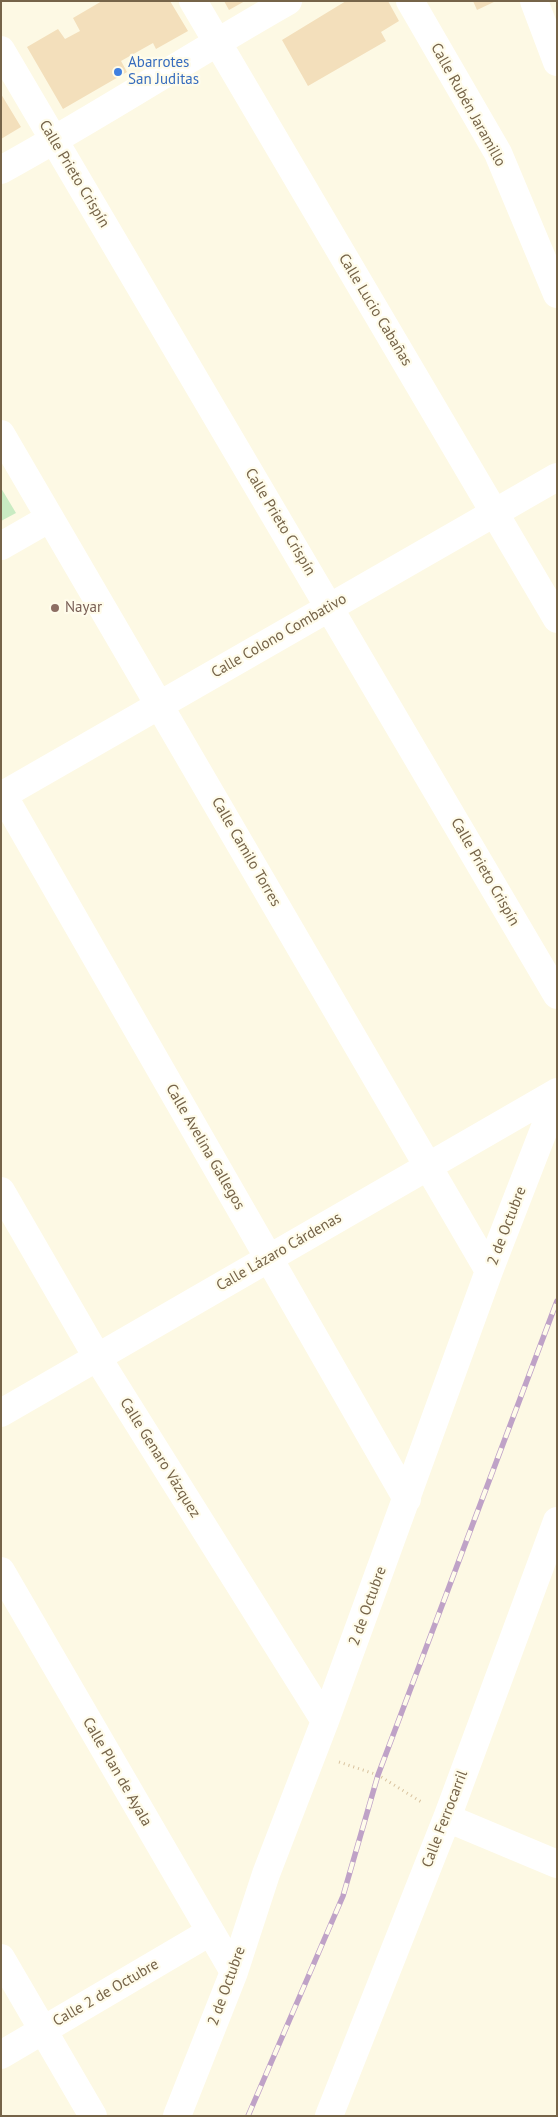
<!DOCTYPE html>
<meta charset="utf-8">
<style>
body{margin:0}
#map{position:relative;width:558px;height:2117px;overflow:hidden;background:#fdf9e4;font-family:"PT Sans",sans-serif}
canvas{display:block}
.frame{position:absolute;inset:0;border:2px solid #766449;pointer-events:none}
</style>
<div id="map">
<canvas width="558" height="2117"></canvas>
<div class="frame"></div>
</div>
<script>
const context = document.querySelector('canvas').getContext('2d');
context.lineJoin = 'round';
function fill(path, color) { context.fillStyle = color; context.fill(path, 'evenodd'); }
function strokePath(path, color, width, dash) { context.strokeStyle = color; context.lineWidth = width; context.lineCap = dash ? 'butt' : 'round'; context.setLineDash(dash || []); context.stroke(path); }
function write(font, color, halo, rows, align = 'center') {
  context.font = font + ' "PT Sans",sans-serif'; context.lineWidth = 4.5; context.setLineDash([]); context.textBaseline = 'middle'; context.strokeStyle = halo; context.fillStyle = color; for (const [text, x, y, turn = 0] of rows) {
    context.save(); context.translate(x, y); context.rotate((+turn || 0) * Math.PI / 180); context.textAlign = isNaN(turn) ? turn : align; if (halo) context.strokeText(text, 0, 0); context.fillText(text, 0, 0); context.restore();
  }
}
const green = new Path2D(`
 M1 488 16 513 1 521Z`);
const building = new Path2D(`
 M102 1H170L188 31 156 49 153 43 121 61 127 72 63 109 27 47 58 29 65 39 80 31 73 18Z
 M224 1H245L229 10Z
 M346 1H388L399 21 381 32 386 41 308 86 282 40Z
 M473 1H496L477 10Z
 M1 94 21 127 1 139Z`);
const path = new Path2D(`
 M339 1762 378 1775 423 1803`);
const street = new Path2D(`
 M193 1 557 619
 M410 1 498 153 557 294
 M534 1 557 62
 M1 50 557 995
 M1 170C98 117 191 56 288 1
 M1 434 489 1271
 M1 546 50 518
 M3 795 407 1499
 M1 796 557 477
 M1 1191 97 1357 325 1721
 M1 1413 557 1092
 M1 1571 234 1972
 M447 1818 557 1864
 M1 1958 93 2116
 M1 2055 210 1932
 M177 2116 234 1972 266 1874 325 1721 489 1271 557 1096
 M329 2116 447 1818 557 1521`);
const rail = new Path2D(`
 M248 2116 343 1896 378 1775 557 1301`);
const markers = [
 [118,72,5,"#3f7fe0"],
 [55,608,5,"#8d6e63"]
];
const shopNames = [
 ["Abarrotes",128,63],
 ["San Juditas",128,80]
];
const streetNames = [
 ["Calle Rubén Jaramillo",468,105,61],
 ["Calle Prieto Crispín",74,174,59],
 ["Calle Lucio Cabañas",375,310,59],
 ["Calle Prieto Crispín",280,522,59],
 ["Calle Colono Combativo",279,636,-30],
 ["Calle Camilo Torres",246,852,60],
 ["Calle Prieto Crispín",485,872,60],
 ["Calle Avelina Gallegos",205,1147,60],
 ["2 de Octubre",507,1226,-69],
 ["Calle Lázaro Cárdenas",279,1252,-30],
 ["Calle Genaro Vázquez",160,1458,58],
 ["2 de Octubre",368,1606,-70],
 ["Calle Plan de Ayala",117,1772,60],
 ["Calle Ferrocarril",445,1819,-69],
 ["2 de Octubre",227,1986,-70],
 ["Calle 2 de Octubre",106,1993,-30]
];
const educationNames = [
 ["Nayar",65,608]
];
fill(green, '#c9ebc2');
fill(building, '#f3dfbb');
strokePath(path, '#d8c29e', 3, [1, 4]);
strokePath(street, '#fff', 28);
strokePath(rail, '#bfa2c7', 5.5);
strokePath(rail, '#fffceb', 4, [11]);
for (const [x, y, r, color] of markers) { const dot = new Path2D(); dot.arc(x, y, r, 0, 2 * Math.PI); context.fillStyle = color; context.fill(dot); strokePath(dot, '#fffceb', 2); }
write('15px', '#366cbe', '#fffceb', shopNames, 'left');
write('15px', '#766449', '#fffceb', streetNames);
write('15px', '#785e54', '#fffceb', educationNames, 'left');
</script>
